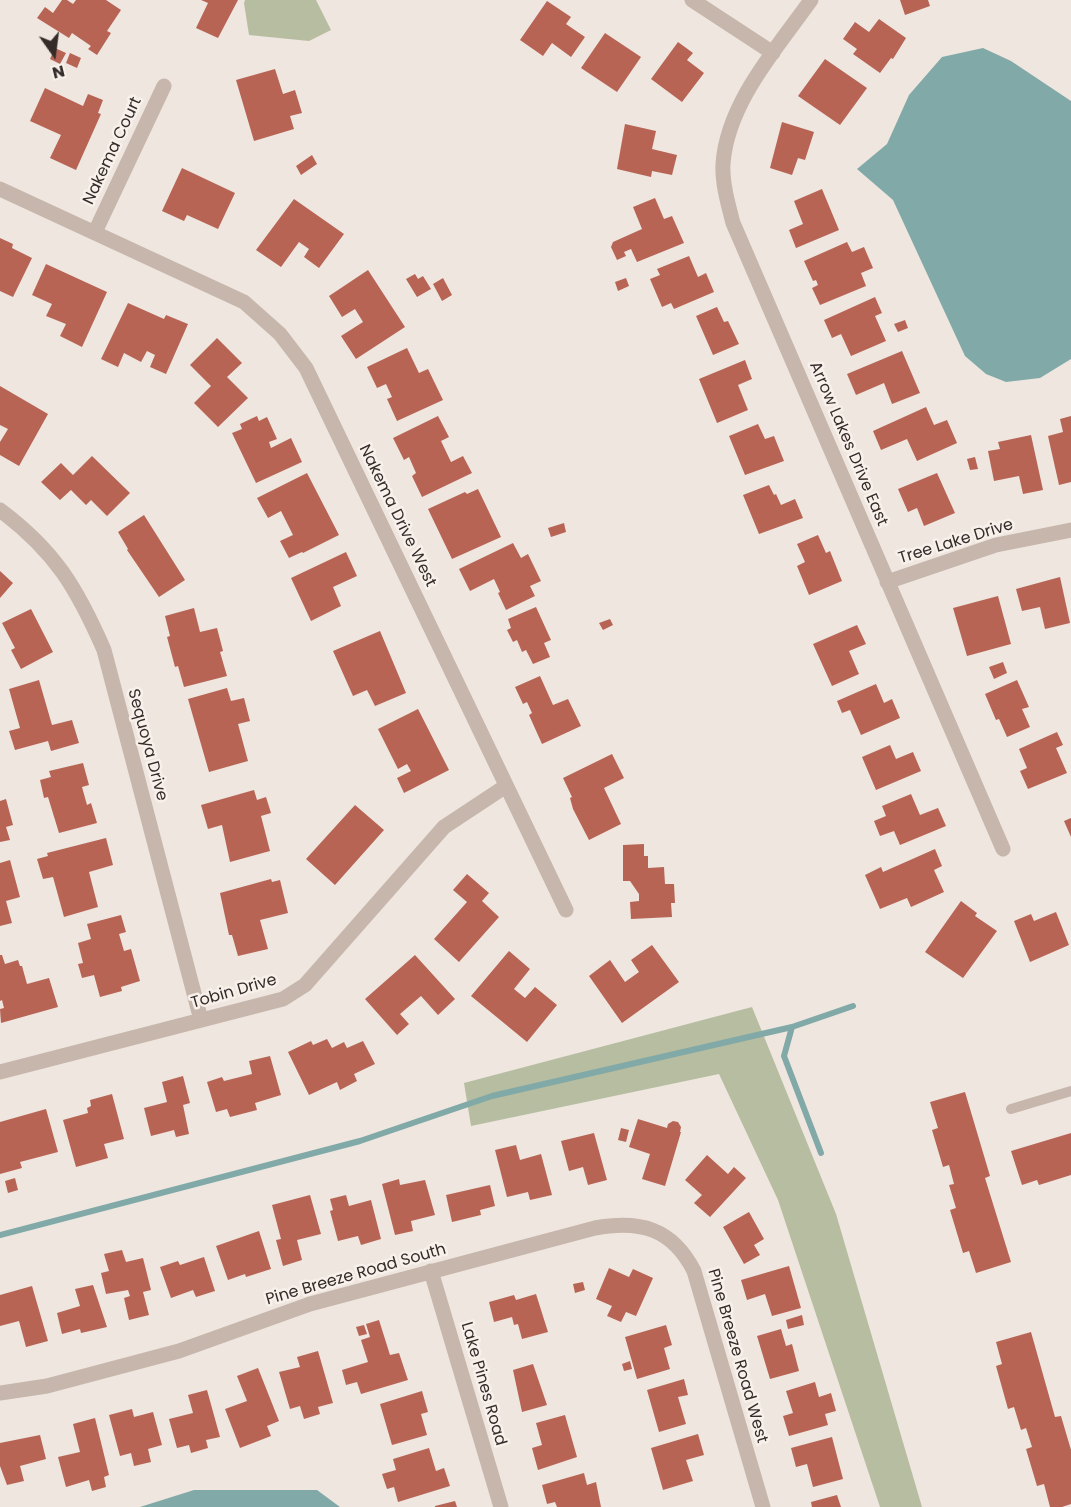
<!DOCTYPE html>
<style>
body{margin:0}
#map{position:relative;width:1071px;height:1507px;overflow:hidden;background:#efe6df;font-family:Poppins,sans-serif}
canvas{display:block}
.north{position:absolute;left:24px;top:24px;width:60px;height:60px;-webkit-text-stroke:4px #f8f0eb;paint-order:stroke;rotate:166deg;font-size:16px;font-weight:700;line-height:24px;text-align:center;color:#352c2a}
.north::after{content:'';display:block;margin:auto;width:21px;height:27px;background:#352c2a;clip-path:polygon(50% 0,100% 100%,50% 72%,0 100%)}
</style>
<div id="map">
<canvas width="1071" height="1507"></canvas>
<div class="north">N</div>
</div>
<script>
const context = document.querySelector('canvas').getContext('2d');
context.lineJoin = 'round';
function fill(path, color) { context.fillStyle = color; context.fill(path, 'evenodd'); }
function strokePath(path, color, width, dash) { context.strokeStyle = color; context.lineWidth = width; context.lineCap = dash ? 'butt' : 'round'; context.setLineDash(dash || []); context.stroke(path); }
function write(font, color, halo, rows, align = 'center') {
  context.font = font + ' Poppins,sans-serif'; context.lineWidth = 5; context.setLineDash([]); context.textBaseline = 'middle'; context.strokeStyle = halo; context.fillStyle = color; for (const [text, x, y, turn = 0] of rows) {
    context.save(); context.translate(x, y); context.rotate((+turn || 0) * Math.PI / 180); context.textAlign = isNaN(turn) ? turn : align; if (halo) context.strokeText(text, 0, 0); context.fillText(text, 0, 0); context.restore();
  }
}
const green = new Path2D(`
 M245 0H316L331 30 309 41 249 35 244 3Z
 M752 1007 836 1214 922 1507H880L778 1200 719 1074 471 1126 464 1083Z`);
const water = new Path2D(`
 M983 48 1011 61 1071 101V359L1040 378 1006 382 986 374 965 356 893 200 857 169 887 144 909 95 942 57Z
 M194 1490H317L340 1507H140Z`);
const stream = new Path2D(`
 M792 1027 784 1056 821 1153
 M0 1235 360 1141 492 1096 792 1027 853 1006`);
const building = new Path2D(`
 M62 0H67L73 4 76 0H106L121 10 107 31 111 33 97 55 88 49 91 46 72 33 69 38 37 18 45 7 53 13Z
 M201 0H238L218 38 196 28 208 3Z
 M900 0H928L930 6 905 15Z
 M547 1 571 17 566 24 585 37 571 57 552 43 543 56 520 40Z
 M879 19 906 38 893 59 891 58 880 73 853 54 857 49 843 39 855 22 869 32Z
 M605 33 641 57 617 92 581 68Z
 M678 42 693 53 687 60 704 73 682 102 651 79Z
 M55 48 66 53 60 64 50 59Z
 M70 53 81 58 77 68 66 63Z
 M825 59 867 88 840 125 798 96Z
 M275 69 283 94 295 90 302 113 290 116 294 129 254 141 236 80Z
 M45 88 83 106 88 94 103 100 98 113 101 114 76 170 50 158 61 135 30 121Z
 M782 122 814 132 805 160 798 158 792 175 770 168Z
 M625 124 656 131 652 149 677 155 672 175 652 171 651 177 617 169Z
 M312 155 317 164 301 175 296 166Z
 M182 168 235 193 218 229 187 215 184 221 162 211Z
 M822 189 839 230 796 248 789 230 803 224 794 201Z
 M655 198 664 219 672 216 684 243 637 262 631 249 624 252 626 256 617 260 611 247 613 242 642 229 633 207Z
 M294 199 344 234 319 268 304 257 309 249 299 242 281 267 256 250Z
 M0 238 13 244 12 248 32 258 13 297 0 291Z
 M847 242 852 252 864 247 873 268 861 273 866 286 820 305 812 288 818 285 816 280 813 281 804 261Z
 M689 256 698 277 706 273 714 292 674 309 671 303 662 307 650 279 660 275 657 269Z
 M46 264 107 292 82 347 60 336 66 324 46 316 52 304 32 295Z
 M368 270 405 327 356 359 341 336 363 322 355 309 342 317 329 296Z
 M415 274 418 279 423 276 431 289 417 297 406 279Z
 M443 278 452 295 442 301 433 284Z
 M626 278 629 286 618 291 615 282Z
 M875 297 882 313 875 316 886 341 851 356 841 334 832 338 824 320Z
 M128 303 164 319 166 315 188 324 166 374 150 367 155 355 147 351 141 362 124 353 118 367 101 359Z
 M717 307 724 322 728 321 739 344 713 355 696 316Z
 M905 320 908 328 898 332 894 324Z
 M217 338 242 363 227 377 248 398 218 427 194 403 211 386 190 365Z
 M407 348 419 373 428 369 443 400 397 421 387 399 392 397 386 384 377 388 367 367Z
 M902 351 920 393 892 404 884 383 856 395 847 374Z
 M745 360 752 379 738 385 748 410 717 423 699 379Z
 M0 386 48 414 19 466 0 455V442L8 429 0 425Z
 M926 407 934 425 947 420 957 443 917 461 907 439 881 450 873 431Z
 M257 416 259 421 267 417 277 439 269 442 271 448 291 438 302 462 256 483 232 433 242 429 240 424Z
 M438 416 449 437 441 441 451 462 463 456 472 473 422 497 412 476 416 473 409 457 404 460 393 438Z
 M1071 416V482L1059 485 1048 436 1063 432 1060 419Z
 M758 424 765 439 774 436 784 461 745 475 729 436Z
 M1031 435 1043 490 1023 494 1019 476 994 481 988 451 1000 449 998 442Z
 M92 456 130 493 107 516 91 500 86 505 71 490 60 500 41 482 61 463 73 475Z
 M975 457 978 469 970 470 967 459Z
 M307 473 339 535 303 553 302 552 289 558 280 541 293 535 281 511 268 518 257 498Z
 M937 473 955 513 924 526 917 508 908 512 898 489Z
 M769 485 774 495 776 494 781 505 795 499 803 518 759 534 743 495Z
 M478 489 501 537 452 559 428 509 465 492 467 494Z
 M144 515 185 580 159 597 127 550 128 549 118 532Z
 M564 523 566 532 551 537 548 528Z
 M818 535 826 553 830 551 842 581 809 595 797 566 805 562 797 544Z
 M513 543 521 558 528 554 541 581 530 586 535 596 506 610 498 593 500 592 494 579 470 591 459 569Z
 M346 552 357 576 333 587 341 606 311 621 291 578Z
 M0 571 13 583 0 598Z
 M1060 577 1070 623 1045 629 1040 607 1022 611 1016 589Z
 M998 596 1011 644 967 656 953 608Z
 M536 607 551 640 544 643 550 657 533 664 526 650 522 652 517 640 513 642 507 630 511 628 508 619Z
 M194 608 200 632 217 628 223 651 220 652 227 676 184 687 178 666 175 667 167 637 170 636 165 616Z
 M31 609 53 652 21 669 11 650 15 648 2 623Z
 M610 619 613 625 603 630 599 623Z
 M857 625 866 644 849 651 859 674 832 686 813 644Z
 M380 631 406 693 375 706 367 690 353 696 333 651Z
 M1003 662 1007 673 994 679 989 667Z
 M540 676 553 705 568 699 581 726 542 744 529 715 532 713 527 702 523 704 515 687Z
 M39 680 52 725 72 720 79 743 51 751 48 741 15 750 9 731 20 728 9 689Z
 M1017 680 1029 707 1022 709 1030 727 1007 737 999 719 996 720 985 694Z
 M876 684 884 703 892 699 900 718 861 735 850 710 842 713 837 701Z
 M227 688 231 701 244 698 250 721 238 724 248 761 209 772 188 699Z
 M418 709 449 770 404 793 397 778 411 771 407 764 398 769 378 729Z
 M1057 732 1063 745 1056 748 1067 773 1028 789 1020 771 1027 768 1019 749Z
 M890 745 896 759 913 752 921 771 876 790 862 757Z
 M612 754 624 778 604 788 621 824 589 840 573 809 570 798 572 797 563 778Z
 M83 763 89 785 82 787 87 805 91 803 97 823 59 833 48 797 44 798 40 780 51 777 49 771Z
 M254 790 257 800 266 797 271 813 261 816 270 851 230 862 222 825 208 829 201 805Z
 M911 794 920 815 938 808 946 826 900 845 894 831 880 836 874 821 886 816 882 806Z
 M6 799 13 825 6 827 10 840 0 842V801Z
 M355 805 384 830 335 885 306 859Z
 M1071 818V837L1064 821Z
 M106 838 113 865 89 872 98 907 64 917 53 877 43 879 37 859 48 856 47 853Z
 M644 844V856H648V868L664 867 665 884H674L675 903H671L672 917 631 919 630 902 639 901V894L630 881H623V845Z
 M935 849 942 866 934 870 944 892 911 907 907 898 880 909 865 875 881 867 883 872Z
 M10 860 20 897 6 901 12 923 0 926V863Z
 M467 874 489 893 482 901 499 917 459 962 434 939 467 902 453 890Z
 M271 879 272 882 280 880 288 913 260 920 268 949 238 956 232 935H229L220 893Z
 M961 901 977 913 975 916 997 931 963 978 925 952Z
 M1056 912 1069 945 1030 962 1014 921 1031 914 1034 921Z
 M121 915 126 932 119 934 124 951 131 949 140 981 121 987 122 991 100 997 94 975 82 978 78 964 83 963 78 943 91 939 87 924Z
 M652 945 679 982 622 1023 589 976 610 960 625 982 639 972 631 960Z
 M509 951 530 969 514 989 525 998 535 987 557 1005 527 1042 471 996Z
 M0 955H2L5 964 18 960 20 966H22L27 984 49 978 58 1007 1 1023 0 1009 4 1008 2 1000 0 1001Z
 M415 955 455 999 438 1015 421 996 400 1014 409 1024 397 1035 365 999Z
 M327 1039 332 1048 344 1042 347 1048 363 1041 375 1064 354 1074 357 1081 340 1090 337 1082 309 1095 288 1052 311 1041 313 1045Z
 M270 1056 281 1095 255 1103 257 1110 230 1117 227 1109 216 1112 207 1082 222 1077 224 1081 252 1074 249 1061Z
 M183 1076 190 1103 183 1105 189 1134 176 1137 174 1130 151 1136 144 1108 167 1102 162 1082Z
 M965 1092 990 1176 985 1178 1011 1262 976 1273 969 1251 963 1253 950 1210 956 1208 949 1185 954 1184 949 1165 943 1167 932 1130 938 1128 930 1102Z
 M112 1094 124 1139 104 1144 108 1158 76 1167 63 1120 88 1113 87 1108 91 1106 90 1100Z
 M46 1109 58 1152 20 1162 22 1168 0 1174V1122Z
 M638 1119 667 1128 668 1124 673 1121 678 1122 681 1127 680 1132H681L665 1186 642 1179 650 1154 629 1147Z
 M621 1128 629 1130 626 1142 618 1140Z
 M594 1133 607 1180 588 1185 583 1167 569 1171 561 1141Z
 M1071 1133V1175L1039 1185 1037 1180 1022 1185 1011 1151Z
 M516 1145 520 1160 541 1154 552 1195 530 1200 528 1192 507 1197 495 1150Z
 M707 1155 728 1174 734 1167 746 1178 710 1217 694 1203 702 1195 685 1180Z
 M15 1178 18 1190 8 1193 5 1181Z
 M399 1179 400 1185 425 1180 435 1215 411 1221 413 1231 395 1235 382 1184Z
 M490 1185 495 1206 480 1210 481 1215 452 1222 446 1195Z
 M310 1195 321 1234 297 1240 302 1260 283 1266 276 1240 281 1239 272 1205Z
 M346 1195 349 1206 371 1200 381 1239 361 1245 358 1236 338 1241 330 1211 333 1210 330 1199Z
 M749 1212 764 1239 754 1245 760 1255 744 1264 723 1227Z
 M259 1231 271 1269 246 1277 245 1274 228 1280 216 1246Z
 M122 1250 126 1262 143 1258 151 1290 143 1292 149 1315 129 1320 124 1298 130 1296 128 1290 106 1294 101 1273 109 1271 104 1254Z
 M204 1257 215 1291 196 1297 193 1290 171 1298 160 1267 178 1261 180 1265Z
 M789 1266 801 1308 772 1316 765 1294 747 1300 741 1280Z
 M609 1268 629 1277 633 1269 653 1278 636 1316 626 1312 621 1322 607 1316 612 1306 596 1299Z
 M583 1282 585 1290 575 1293 573 1284Z
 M93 1285 107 1327 81 1333 80 1329 62 1334 57 1313 80 1306 75 1289Z
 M32 1286 48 1341 26 1347 19 1321 0 1326V1295Z
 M536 1294 548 1332 522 1339 518 1324 514 1325 512 1317 494 1322 489 1302 514 1295 516 1300Z
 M802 1315 804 1325 788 1329 786 1320Z
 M379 1320 390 1355 399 1353 408 1380 361 1394 357 1382 346 1385 342 1370 368 1362 361 1340 370 1337 366 1324Z
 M364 1325 367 1334 359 1336 356 1327Z
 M666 1325 672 1345 664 1348 670 1369 637 1379 625 1337Z
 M781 1329 786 1346 792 1344 799 1371 770 1379 757 1336Z
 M1031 1332 1055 1417 1061 1416 1071 1450V1504L1062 1507H1050L1044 1484 1037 1486 1026 1449 1032 1447 1026 1428 1021 1430 1014 1407 1008 1409 996 1366 1002 1364 996 1342Z
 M318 1351 333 1403 318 1407 320 1414 304 1419 300 1406 290 1409 279 1372 300 1367 297 1357Z
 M630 1361 632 1369 624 1371 622 1364Z
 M533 1364 547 1405 522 1412 513 1370Z
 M258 1368 279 1421 267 1426 271 1436 240 1448 225 1409 247 1401 237 1376Z
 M684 1379 688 1395 678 1397 686 1424 659 1432 647 1390Z
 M815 1382 819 1397 831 1393 836 1411 825 1414 828 1425 789 1436 783 1416 793 1413 786 1391Z
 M207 1390 220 1437 206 1440 208 1448 191 1453 189 1445 177 1448 169 1419 193 1413 188 1395Z
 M422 1391 428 1412 421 1414 427 1435 392 1445 380 1404Z
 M132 1409 134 1417 153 1412 162 1445 148 1449 151 1462 134 1466 131 1453 120 1456 109 1415Z
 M565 1415 577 1457 538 1470 532 1448 542 1445 536 1423Z
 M95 1418 109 1475 104 1477 106 1487 92 1491 89 1480 66 1487 58 1457 80 1452 73 1424Z
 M698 1434 704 1455 686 1460 693 1481 663 1490 651 1448Z
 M40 1435 46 1459 20 1466 24 1481 7 1485 0 1466V1443Z
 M832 1437 843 1479 813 1487 807 1464 796 1467 791 1448Z
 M429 1448 436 1471 444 1468 450 1486 398 1502 394 1487 387 1489 382 1474 396 1470 393 1459Z
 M584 1473 587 1485 596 1482 601 1507H557L555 1502 547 1504 542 1485Z
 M837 1495 841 1507H812L811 1502Z
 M455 1501 457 1507H435V1506Z`);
const service = new Path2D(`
 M1011 1109 1071 1091`);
const minor = new Path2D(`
 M692 0 773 53
 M811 0C777 48 727 103 723 164 722 183 728 204 733 223L1003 849
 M0 189 244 302 280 334 306 368 566 910
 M95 232 164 86
 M0 510C55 551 77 588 104 650L201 1020
 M887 582 996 545 1071 530
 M0 1072 283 999 305 985 444 827 506 786
 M431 1271 501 1507
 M0 1393 47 1386 179 1351 310 1304 595 1228C640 1220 672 1228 694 1271L763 1507`);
const streetNames = [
 ["Nakema Court",113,151,-65],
 ["Arrow Lakes Drive East",848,444,67],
 ["Nakema Drive West",397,516,64],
 ["Tree Lake Drive",956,542,-17],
 ["Sequoya Drive",147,745,75],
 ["Tobin Drive",234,992,-16],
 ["Pine Breeze Road South",356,1275,-16],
 ["Pine Breeze Road West",737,1356,74],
 ["Lake Pines Road",483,1384,74]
];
fill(green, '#b6bda0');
fill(water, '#81a9a7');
strokePath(stream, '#81a9a7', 6);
fill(building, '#b76455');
strokePath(service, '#c6b6ac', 10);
strokePath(minor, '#c6b6ac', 15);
write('16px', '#352c2a', '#f8f0eb', streetNames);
</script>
